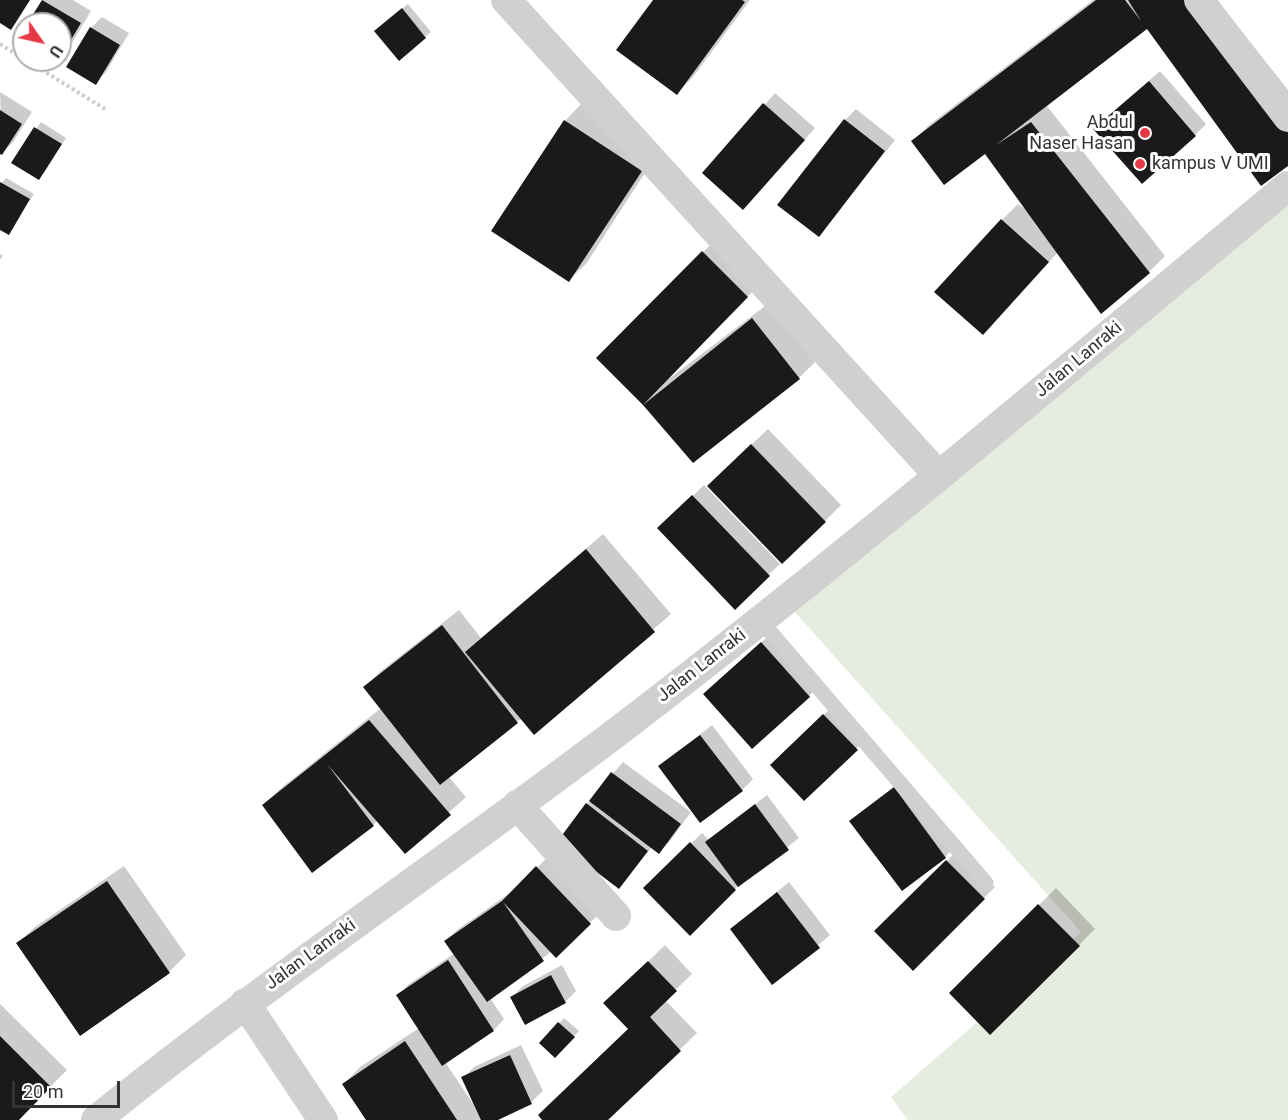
<!DOCTYPE html>
<style>
body{margin:0}
#map{position:relative;width:1288px;height:1120px;overflow:hidden;background:#fff;font-family:Roboto,sans-serif}
canvas{display:block}
.north{position:absolute;left:12px;top:12px;width:60px;height:60px;box-sizing:border-box;background:#fff;border:2px solid #adadad;border-radius:50%;rotate:124deg;font-size:16px;font-weight:700;line-height:24px;text-align:center;color:#333}
.north::after{content:'';display:block;margin:auto;width:21px;height:27px;background:#e63946;clip-path:polygon(50% 0,100% 100%,50% 72%,0 100%)}
.scale{position:absolute;left:12px;top:1081px;width:108px;height:27px;box-sizing:border-box;border:3px solid #333;border-top:0;padding-left:8px;font-size:18px;line-height:21px;white-space:nowrap;color:#333;-webkit-text-stroke:4px #fff;paint-order:stroke}
</style>
<div id="map">
<canvas width="1288" height="1120"></canvas>
<div class="north">U</div>
<div class="scale">20 m</div>
</div>
<script>
const context = document.querySelector('canvas').getContext('2d');
context.lineJoin = 'round';
function fill(path, color) { context.fillStyle = color; context.fill(path, 'evenodd'); }
function strokePath(path, color, width, dash) { context.strokeStyle = color; context.lineWidth = width; context.lineCap = dash ? 'butt' : 'round'; context.setLineDash(dash || []); context.stroke(path); }
function write(font, color, halo, rows, align = 'center') {
  context.font = font + ' Roboto,sans-serif'; context.lineWidth = 6; context.setLineDash([]); context.textBaseline = 'middle'; context.strokeStyle = halo; context.fillStyle = color; for (const [text, x, y, turn = 0] of rows) {
    context.save(); context.translate(x, y); context.rotate((+turn || 0) * Math.PI / 180); context.textAlign = isNaN(turn) ? turn : align; if (halo) context.strokeText(text, 0, 0); context.fillText(text, 0, 0); context.restore();
  }
}
const green = new Path2D(`
 M1288 185V1120H908L891 1097 1081 932 776 591Z`);
const shadow = new Path2D(`
 M43 0H73L91 11 72 43 61 54 60 24H29Z
 M655 0H750L693 77 677 93Z
 M1093 0H1217L1288 90V164L1148 27 1047 106 1165 256 1149 272 1058 252 999 317 1002 220 1018 204 1028 211 985 152 913 141 929 125Z
 M408 4 431 32 399 59 381 26Z
 M102 17 129 33 106 72 95 83 91 28Z
 M1160 71 1206 124 1195 135 1106 118Z
 M0 92 32 112 13 142 2 153Z
 M775 93 815 128 754 197 704 173Z
 M581 104 657 154 586 264 569 280 565 121Z
 M856 109 895 140 819 235 845 120Z
 M41 122 66 138 44 173 13 162Z
 M6 178 34 194 8 233 0 228V185Z
 M719 236 764 280 658 387 769 303 815 362 799 378 693 461 644 404 598 358Z
 M768 429 841 505 825 521 726 469Z
 M704 485 780 564 735 607 660 528Z
 M603 534 671 614 534 733 522 718 448 776 466 797 405 852 378 820 373 825 264 805 280 789 381 708 365 687 381 671 459 610 481 638Z
 M773 632 820 685 809 696 716 683Z
 M835 704 867 738 804 799 783 754Z
 M712 725 753 779 742 790 660 766Z
 M623 762 691 812 670 841 659 852 652 847 619 887 587 804Z
 M906 778 956 846 945 857 851 821Z
 M767 795 799 838 741 883 690 934 645 888 702 833 709 840Z
 M958 850 995 887 913 968 876 931Z
 M548 857 601 912 556 956 552 951 490 998 504 1019 494 1030 445 1062 474 1105 463 1078 474 1067 521 1045 543 1091 531 1102 494 1120H368L344 1084 360 1067 419 1028 398 995 409 984 455 953 446 941 457 930 514 890Z
 M124 866 186 955 169 972 80 1034 18 943 35 927Z
 M789 882 830 935 773 983 732 929Z
 M1056 888 1095 929 990 1033 951 993Z
 M665 945 692 974 665 1000 697 1033 606 1120H544L630 1029 622 987Z
 M562 965 576 991 565 1002 512 997 523 986Z
 M0 1004 67 1070 17 1120H0Z
 M564 1018 579 1031 555 1056 541 1043Z`);
const building = new Path2D(`
 M0 0H30L11 30 0 23Z
 M42 0 81 23 60 58V24H27Z
 M653 0H742L745 2 677 95 616 50Z
 M1096 0H1125L1141 21 1128 0H1188L1288 127V166L1261 186 1147 29 996 145 1031 122 1150 273 1101 314 985 154 944 185 911 141Z
 M402 8 426 38 399 61 374 31Z
 M90 27 120 45 96 85 66 67Z
 M1149 81 1196 136 1142 184 1093 129Z
 M763 103 805 140 743 210 702 173Z
 M0 110 22 124 2 155 0 154Z
 M844 119 885 151 819 237 777 205Z
 M564 120 642 171 569 282 491 231Z
 M34 127 62 144 39 180 11 163Z
 M0 182 30 199 9 235 0 230Z
 M1001 219 1049 262 983 335 934 292Z
 M702 251 748 297 643 405 596 358Z
 M752 318 800 379 693 463 643 405Z
 M751 444 826 522 782 564 707 486Z
 M692 495 770 576 735 610 657 528Z
 M586 549 655 632 534 735 465 652Z
 M442 625 518 723 440 785 363 687Z
 M761 642 810 697 752 749 703 694Z
 M823 714 858 750 804 801 770 765Z
 M369 720 451 815 405 854 327 764 374 826 312 873 262 805Z
 M700 735 743 791 700 823 658 766Z
 M611 772 681 824 659 854 589 801Z
 M894 787 946 858 902 891 849 821Z
 M586 803 648 851 619 889 557 842Z
 M755 804 789 850 738 887 705 842Z
 M690 842 736 890 690 936 643 888Z
 M946 860 985 899 913 971 874 931Z
 M536 866 591 924 556 958 503 902 544 961 487 1002 444 941 502 901Z
 M107 881 170 973 80 1036 16 943Z
 M777 892 820 948 772 985 730 929Z
 M1038 904 1080 946 990 1035 949 993Z
 M448 960 494 1031 442 1066 396 995Z
 M648 961 677 991 650 1017 681 1051 608 1120H542L538 1115 628 1029 603 1003Z
 M551 975 566 1003 525 1025 510 997Z
 M558 1022 575 1037 555 1058 539 1043Z
 M0 1036 51 1087 19 1120H0Z
 M405 1041 457 1120H366L342 1084Z
 M510 1055 532 1104 498 1120H481L461 1077Z`);
const path = new Path2D(`
 M0 44 24 59
 M26 60 105 109
 M0 256 2 257`);
const service = new Path2D(`
 M761 621 986 883`);
const minor = new Path2D(`
 M506 0 939 476
 M1199 0 1288 117
 M517 805 616 916
 M245 1003 323 1120
 M96 1120C266 983 447 861 621 729 849 555 1067 369 1288 186`);
const markers = [
 [1145,133,6,"#e63946"],
 [1140,164,6,"#e63946"]
];
const poiNames = [
 ["Abdul",1133,123],
 ["Naser Hasan",1133,144],
 ["kampus V UMI",1152,164,"left"]
];
const streetNames = [
 ["Jalan Lanraki",1079,360,-40],
 ["Jalan Lanraki",702,666,-38],
 ["Jalan Lanraki",311,955,-36]
];
fill(green, '#e6ecdf');
fill(shadow, '#0003');
fill(building, '#1a1a1a');
strokePath(path, '#cdcdcd', 4, [3, 3]);
strokePath(service, '#d0d0d0', 15);
strokePath(minor, '#d0d0d0', 30);
for (const [x, y, r, color] of markers) { const dot = new Path2D(); dot.arc(x, y, r, 0, 2 * Math.PI); context.fillStyle = color; context.fill(dot); strokePath(dot, '#fff', 2); }
write('18px', '#333', '#fff', poiNames, 'right');
write('18px', '#333', '#fff', streetNames);
</script>
